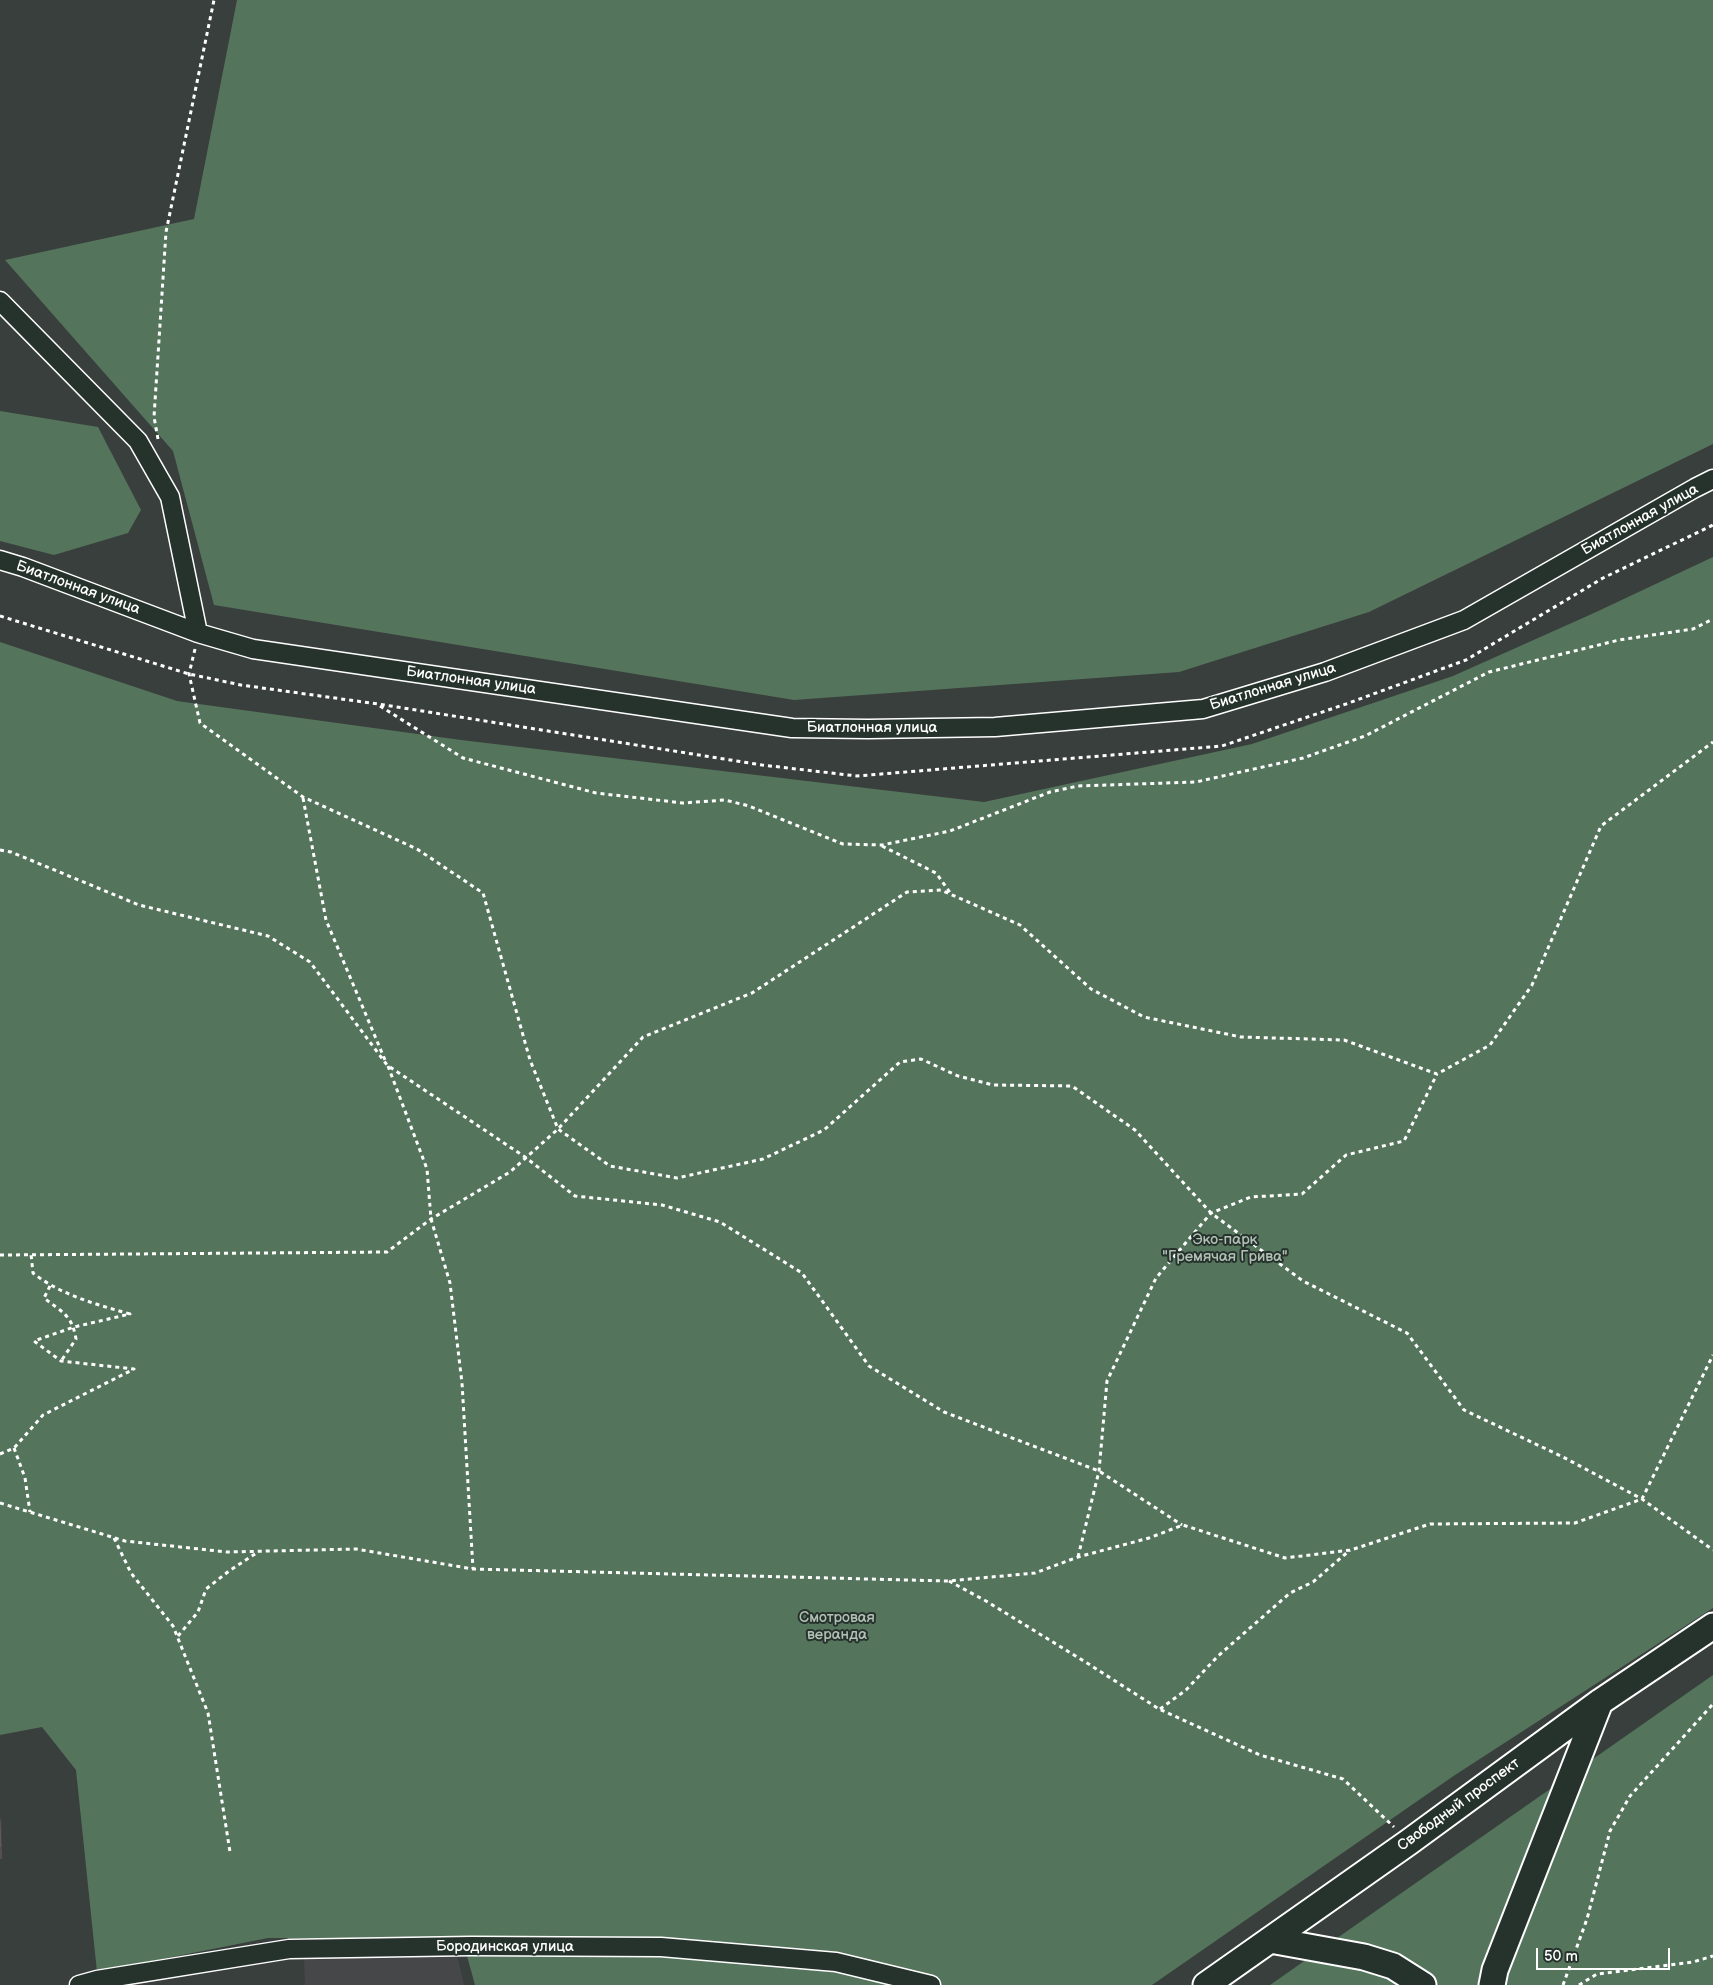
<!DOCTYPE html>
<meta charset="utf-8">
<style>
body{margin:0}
#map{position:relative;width:1713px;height:1985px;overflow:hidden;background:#393f3d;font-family:"Balsamiq Sans",sans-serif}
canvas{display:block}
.scale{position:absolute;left:1536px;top:1948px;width:134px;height:22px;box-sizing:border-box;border:2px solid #fff;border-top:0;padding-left:6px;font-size:15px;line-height:18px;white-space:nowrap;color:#fff;-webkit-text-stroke:4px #26332d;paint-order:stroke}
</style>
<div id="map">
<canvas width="1713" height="1985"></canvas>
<div class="scale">50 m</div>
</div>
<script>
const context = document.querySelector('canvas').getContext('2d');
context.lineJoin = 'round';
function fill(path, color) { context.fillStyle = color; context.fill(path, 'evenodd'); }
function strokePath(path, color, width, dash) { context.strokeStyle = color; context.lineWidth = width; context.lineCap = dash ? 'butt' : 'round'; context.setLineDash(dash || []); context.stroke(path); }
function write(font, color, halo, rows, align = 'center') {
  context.font = font + ' "Balsamiq Sans",sans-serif'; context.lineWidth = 4; context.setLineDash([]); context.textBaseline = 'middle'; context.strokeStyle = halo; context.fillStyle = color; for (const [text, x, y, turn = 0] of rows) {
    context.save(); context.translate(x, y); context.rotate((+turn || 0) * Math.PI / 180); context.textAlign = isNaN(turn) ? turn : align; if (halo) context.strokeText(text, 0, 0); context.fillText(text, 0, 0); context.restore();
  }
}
const built = new Path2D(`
 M457 1955 464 1985H305L304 1959Z`);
const green = new Path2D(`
 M237 0H1713V444L1369 612 1179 672 794 700 214 605 173 451 5 260 194 219Z
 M0 411 98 427 141 510 128 533 54 555 0 541Z
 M1713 557V1608L1455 1775 1152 1985H475L462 1938H268L97 1972 76 1770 42 1727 0 1735V642L177 701 461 740 984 802 1252 744 1453 676 1594 613Z
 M1713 1675V1985H1270Z`);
const path = new Path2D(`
 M158 439 154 417 166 232 214 0
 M0 616 189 674 241 685 378 704 762 765 857 776 1222 746 1346 704 1466 660 1603 578 1713 525
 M195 649 189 674 200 723 303 797 417 849 483 893 530 1060 558 1129 610 1166 677 1178 763 1159 824 1130 900 1062 921 1059 958 1076 993 1085 1072 1086 1135 1130 1211 1213 1303 1281 1407 1333 1464 1410 1563 1457 1642 1499 1713 1550
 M380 706 463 758 596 793 683 803 725 800 749 806 843 844 882 845 950 831 1050 792 1078 786 1196 782 1303 758 1365 736 1489 672 1619 640 1693 629 1713 619
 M303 798 326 920 385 1060
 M882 846 936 873 951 894
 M0 850 11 852 139 905 268 936 310 962 387 1065 525 1157 575 1196 662 1205 720 1222 802 1273 869 1366 944 1412 1099 1471 1182 1525
 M388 1066 427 1169 431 1219 450 1283 462 1383 473 1569
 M0 1255 387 1252 431 1219 510 1172 558 1129 643 1037 752 993 907 892 941 890 1020 925 1091 989 1144 1017 1241 1037 1344 1040 1437 1074 1490 1045 1532 985 1601 826 1713 742
 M50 1286 44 1298C62 1312 72 1315 76 1339L61 1361
 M14 1448 25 1478 30 1512
 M0 1454 14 1448 43 1415 134 1369 61 1361 34 1341 74 1327 130 1314C95 1304 61 1295 33 1273L31 1254
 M0 1503 125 1541 227 1552 356 1549 473 1569 948 1581 1035 1573 1078 1557 1149 1538 1183 1525 1285 1558 1351 1550 1430 1524 1575 1523 1642 1499 1713 1355
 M114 1538 131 1573 173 1626 208 1713 230 1852
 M1078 1557 1099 1471 1107 1381 1156 1278 1211 1213 1251 1197 1302 1194 1346 1155 1404 1141 1437 1074
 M949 1581 986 1601 1087 1663 1159 1709 1260 1755 1343 1779 1394 1827
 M178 1636 198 1612 206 1589 229 1571 258 1552
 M1160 1709 1186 1690 1218 1656 1290 1593 1313 1582 1350 1550
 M1563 1985 1587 1919 1610 1831 1630 1796 1713 1704
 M1579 1985 1597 1974 1693 1962 1713 1956`);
const minor = new Path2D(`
 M0 301 138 441 170 497 198 633
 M0 560 23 567 198 633 253 649 792 728 868 729 995 727 1203 709 1325 672 1464 620 1695 488 1713 479
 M79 1985 97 1980 289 1949 471 1946 661 1947 836 1962 931 1985`);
const secondary = new Path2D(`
 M1270 1940 1364 1957 1393 1966 1423 1985
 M1206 1985 1409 1842 1600 1702 1713 1626
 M1492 1985 1495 1970 1600 1702`);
const wall = new Path2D(`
 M0 1819 2 1848V1859H0Z`);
const building = new Path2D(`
 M0 1819H1L2 1848H0Z`);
const streetNames = [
 ["Биатлонная улица",1640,520,-29],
 ["Биатлонная улица",78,588,20],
 ["Биатлонная улица",471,681,8],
 ["Биатлонная улица",1273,687,-17],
 ["Биатлонная улица",872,728],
 ["Свободный проспект",1459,1805,-36],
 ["Бородинская улица",505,1947]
];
const parkNames = [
 ["Эко-парк",1225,1240],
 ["\"Гремячая Грива\"",1225,1257],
 ["Смотровая",837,1618],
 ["веранда",837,1635]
];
fill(built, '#464748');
fill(green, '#55745c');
strokePath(minor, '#fff', 21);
strokePath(secondary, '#fff', 29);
strokePath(path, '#fff', 3, [4, 4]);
strokePath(minor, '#26332d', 18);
strokePath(secondary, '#26332d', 25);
fill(wall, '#564e54');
fill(building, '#645b62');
strokePath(building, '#464045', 1);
write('15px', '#fff', '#26332d', streetNames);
write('15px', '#b2c0b6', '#26332d', parkNames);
</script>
